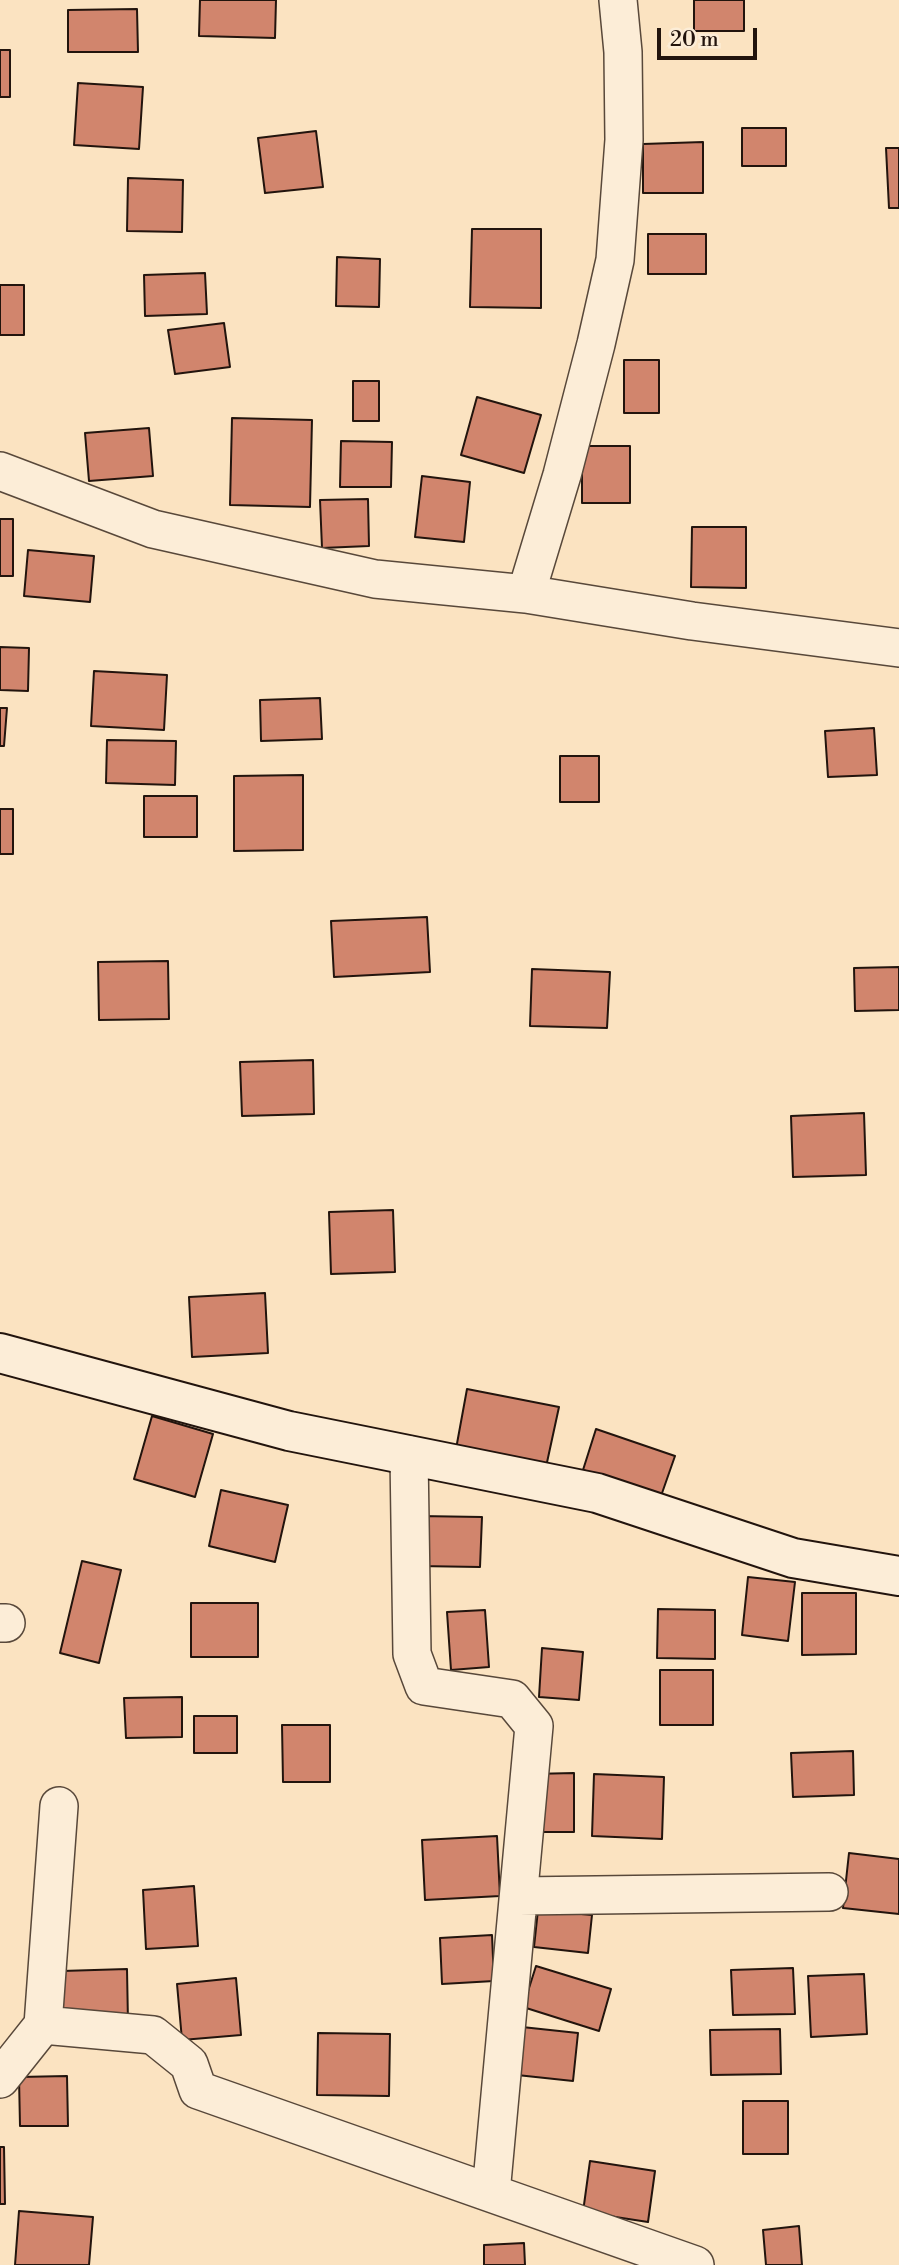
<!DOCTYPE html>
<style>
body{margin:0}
#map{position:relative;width:899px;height:2265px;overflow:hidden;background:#fbe3c1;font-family:"Libre Bodoni",serif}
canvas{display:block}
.scale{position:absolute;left:657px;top:28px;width:100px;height:32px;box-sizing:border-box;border:4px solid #22140d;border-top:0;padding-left:9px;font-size:21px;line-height:24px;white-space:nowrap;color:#22140d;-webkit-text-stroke:5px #fcedd7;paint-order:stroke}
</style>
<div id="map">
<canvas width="899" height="2265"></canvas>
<div class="scale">20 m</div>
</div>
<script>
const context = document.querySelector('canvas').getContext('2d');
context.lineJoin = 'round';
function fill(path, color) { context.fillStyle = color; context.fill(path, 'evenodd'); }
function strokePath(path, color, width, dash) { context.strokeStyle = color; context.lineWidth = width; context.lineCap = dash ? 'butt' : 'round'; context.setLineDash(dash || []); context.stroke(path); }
const building = new Path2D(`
 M200 0H276L275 38 199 36Z
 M694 0H744V31H694Z
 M137 9 138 52H68V10Z
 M0 50H10V97H0Z
 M78 83 143 87 139 149 74 145Z
 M742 128H786V166H742Z
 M316 131 323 187 265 193 258 138Z
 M703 142V193H643V144Z
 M886 148H899V208H889Z
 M128 178 183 180 182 232 127 231Z
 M472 229H541V308L470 307Z
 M648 234H706V274H648Z
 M337 257 380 259 379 307 336 306Z
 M205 273 207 314 145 316 144 275Z
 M0 285H24V335H0Z
 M224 323 230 367 175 374 168 330Z
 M624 360H659V413H624Z
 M353 381H379V421H353Z
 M477 397 541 415 524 473 461 455Z
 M232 418 312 420 310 507 230 505Z
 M149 428 153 476 89 481 85 433Z
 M341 441 392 442 391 487H340Z
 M582 446H630V503H582Z
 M422 476 470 482 464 542 415 537Z
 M368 499 369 546 322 548 320 500Z
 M0 519H13V576H0Z
 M692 527H746V588L691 587Z
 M28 550 94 556 90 602 24 596Z
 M0 647 29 648 28 691 0 690Z
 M94 671 167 675 164 730 91 726Z
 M320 698 322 739 261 741 260 700Z
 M0 708H7L4 746H0Z
 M874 728 877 775 828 777 825 731Z
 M107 740 176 741 175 785 106 783Z
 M560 756H599V802H560Z
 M303 775V850L234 851V776Z
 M144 796H197V837H144Z
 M0 809H13V854H0Z
 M427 917 430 972 334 977 331 921Z
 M168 961 169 1019 99 1020 98 962Z
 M899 967V1010L855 1011 854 968Z
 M532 969 610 972 607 1028 530 1026Z
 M313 1060 314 1114 242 1116 240 1062Z
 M864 1113 866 1175 793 1177 791 1116Z
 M393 1210 395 1272 331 1274 329 1212Z
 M265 1293 268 1353 192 1357 189 1297Z
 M467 1389 559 1407 546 1467 456 1449Z
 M152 1416 213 1434 195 1497 134 1479Z
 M596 1429 675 1456 661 1496 583 1470Z
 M221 1490 288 1505 275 1562 209 1546Z
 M419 1516 482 1517 480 1567 418 1566Z
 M82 1561 121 1570 99 1663 60 1653Z
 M748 1577 795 1582 788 1641 742 1635Z
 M802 1593H856V1654L802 1655Z
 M191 1603H258V1657H191Z
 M658 1609 715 1610V1659L657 1658Z
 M485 1610 489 1667 451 1670 447 1612Z
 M542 1648 583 1652 579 1700 539 1697Z
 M660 1670H713V1725H660Z
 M182 1697V1737L126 1738 124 1698Z
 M194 1716H237V1753H194Z
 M282 1725H330V1782H283Z
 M853 1751 854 1795 793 1797 791 1753Z
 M574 1773V1832H532V1774Z
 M594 1774 664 1777 662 1839 592 1836Z
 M497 1836 500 1896 425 1900 422 1840Z
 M849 1853 899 1859V1914L843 1908Z
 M194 1886 198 1946 146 1949 143 1890Z
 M538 1910 592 1915 588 1953 534 1947Z
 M492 1935 494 1981 442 1984 440 1938Z
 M536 1966 611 1989 599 2031 523 2007Z
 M793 1968 795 2014 733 2015 731 1970Z
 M127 1969 128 2023 63 2024 62 1971Z
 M864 1974 867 2034 811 2037 808 1976Z
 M236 1978 241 2035 182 2040 177 1984Z
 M522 2027 578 2033 573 2081 517 2075Z
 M780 2029 781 2074 711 2075 710 2030Z
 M318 2033 390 2034 389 2096 317 2095Z
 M67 2076 68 2126H20L19 2077Z
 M743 2101H788V2154H743Z
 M0 2147H4L5 2204H0Z
 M590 2161 655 2171 648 2222 583 2212Z
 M19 2211 93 2217 89 2265H15Z
 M799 2226 802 2265H766L763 2230Z
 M524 2243 525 2265H484V2245Z`);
const minor = new Path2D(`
 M0 471 153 529 375 579 526 594 692 621 899 648
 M526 594 562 475 596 344 615 260 624 140 623 52 618 0
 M409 1455 412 1654 424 1686 512 1699 534 1726 491 2193
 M0 1623H6
 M519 1896 829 1892
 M43 2025 59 1806
 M0 2079 43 2025 153 2035 189 2064 198 2090 695 2265`);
const secondary = new Path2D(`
 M0 1353 289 1431 597 1493 793 1558 899 1576`);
fill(building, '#d1856d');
strokePath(building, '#22140d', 2);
strokePath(minor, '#58483a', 40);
strokePath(secondary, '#22140d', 42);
strokePath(minor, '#fcedd7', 37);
strokePath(secondary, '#fcedd7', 38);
</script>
